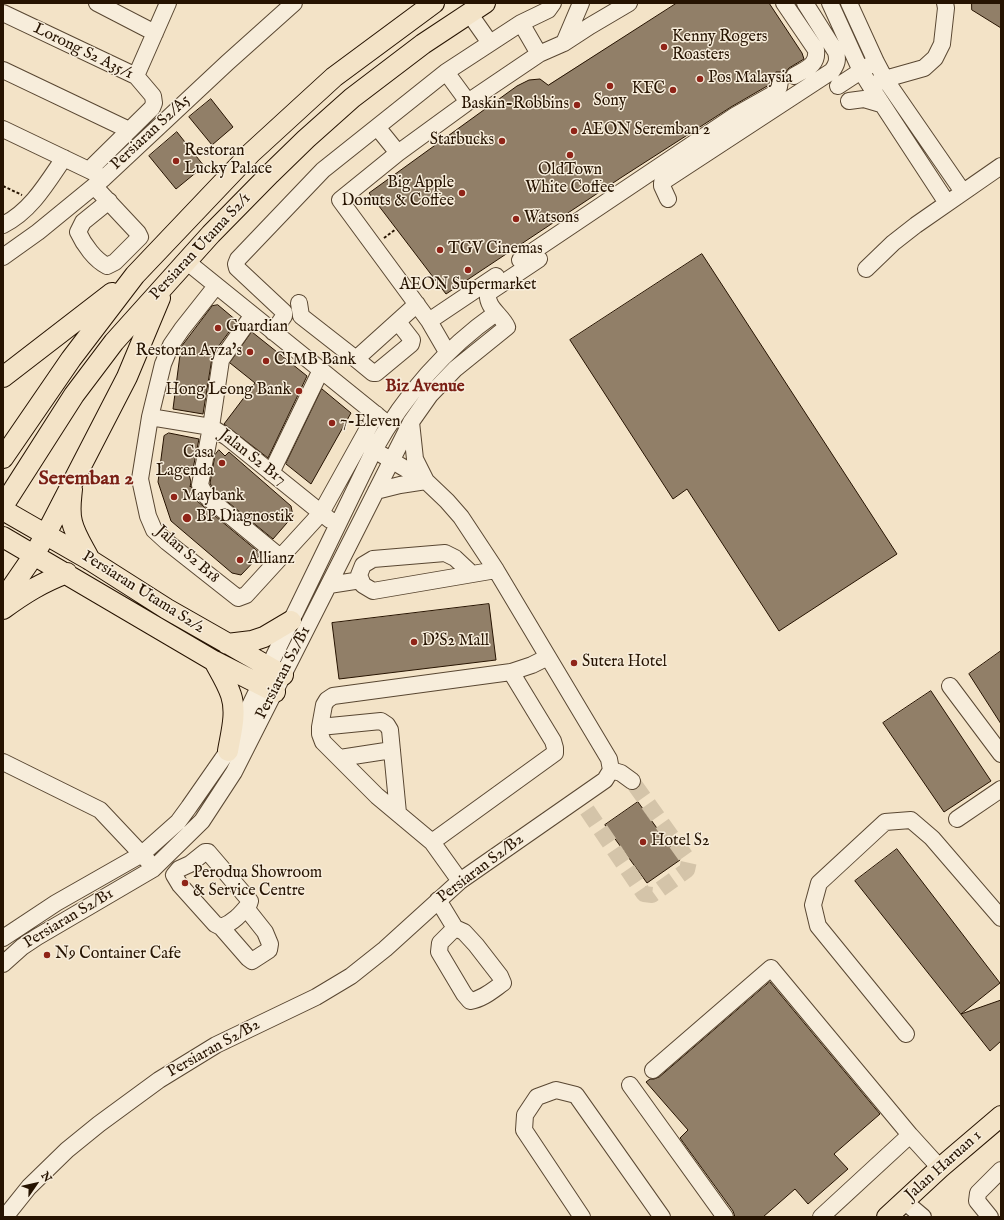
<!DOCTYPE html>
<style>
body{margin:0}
#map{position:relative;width:1004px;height:1220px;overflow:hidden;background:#f3e3c7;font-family:"IM FELL English",serif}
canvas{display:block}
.frame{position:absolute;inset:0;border:4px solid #261301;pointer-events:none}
.north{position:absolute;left:16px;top:1164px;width:40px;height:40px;-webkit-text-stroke:3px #f7eddb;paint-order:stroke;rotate:56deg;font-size:11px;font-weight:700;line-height:16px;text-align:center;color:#261301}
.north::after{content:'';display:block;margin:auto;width:14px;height:18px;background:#261301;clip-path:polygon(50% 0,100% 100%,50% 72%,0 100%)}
</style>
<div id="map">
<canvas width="1004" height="1220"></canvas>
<div class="frame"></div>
<div class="north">N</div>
</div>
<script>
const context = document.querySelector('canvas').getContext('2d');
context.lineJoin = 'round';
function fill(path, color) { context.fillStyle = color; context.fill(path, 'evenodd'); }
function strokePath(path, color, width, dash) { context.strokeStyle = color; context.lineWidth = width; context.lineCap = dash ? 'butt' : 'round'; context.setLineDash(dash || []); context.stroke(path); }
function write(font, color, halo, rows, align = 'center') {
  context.font = font + ' "IM FELL English",serif'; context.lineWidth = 3; context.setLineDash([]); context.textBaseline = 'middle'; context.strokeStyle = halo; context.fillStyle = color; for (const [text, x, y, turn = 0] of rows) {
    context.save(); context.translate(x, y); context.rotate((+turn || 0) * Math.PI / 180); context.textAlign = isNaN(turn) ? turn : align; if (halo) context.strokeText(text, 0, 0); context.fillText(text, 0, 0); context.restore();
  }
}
const building = new Path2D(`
 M677 3H769L802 53 804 59 789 68 785 73 781 72H776L772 75 769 85 731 107 622 177 446 294 369 193 517 86 529 80 540 79 548 85Z
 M972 3H1001V28L972 10Z
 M211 99 233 127 212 145 189 117Z
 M177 132 204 166 176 189 149 156Z
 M702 254 897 554 779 631 687 489 673 499 570 340Z
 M218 305 237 321 215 351 212 358 203 414 173 409 181 347 212 306Z
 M252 332 307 376 268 458 224 424 255 383 230 363Z
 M322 389 351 413 311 484 286 464Z
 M169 433 199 439 192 474 188 471 191 482 190 487 191 486 197 501 261 554 241 575 232 573 171 521 158 482 164 436Z
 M219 450 225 456 229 452 291 506 293 516 273 539 213 490 210 483 215 455Z
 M489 604 496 660 339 679 332 623Z
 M1001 651V724L969 674Z
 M931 691 991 781 944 812 883 723Z
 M638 802 680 860 647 883 605 825Z
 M897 849 1000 983 961 1014 1001 1000V1041L990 1051 855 881Z
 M770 982 880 1114 834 1154 848 1169 808 1204 795 1189 763 1217H735L733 1211 680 1138 688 1130 646 1082 650 1079H654L659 1077Z`);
const minorTunnel = new Path2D(`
 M587 810 644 894 652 895 687 870 689 861 632 781`);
const path = new Path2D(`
 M3 186 22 195
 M384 238 396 229`);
const minor = new Path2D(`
 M97 3 155 33
 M784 3 816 50C818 66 805 69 794 76
 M830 3 861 71 871 87 947 203
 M849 3 876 62 885 79 963 192
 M3 13 136 76 153 96 154 103 152 108 89 170
 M469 13 490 43
 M521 23 539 54
 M564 43 581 3
 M3 70 129 130
 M446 72 468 102
 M136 76 168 3
 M877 83 885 79 924 68 935 58 942 44 946 8 945 3
 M838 86 870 65
 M849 101 864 99 881 104
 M377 127 398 153
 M3 129 97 174
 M94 186 138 233 140 237 115 262 107 266C95 260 84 245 78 232L83 222 109 201
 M668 199 662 186V183L664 181 832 71C837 64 838 60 836 52L805 3
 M3 225C31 211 47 183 64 158
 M3 257 38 232 104 178 227 63 294 3
 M520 260 736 115 775 93 779 87 780 81
 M186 261 384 421
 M866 269 893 243 916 225 1001 166
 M216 286 182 329 171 345 163 364 150 417 140 479 148 516 154 530 167 542 238 598 246 595 321 513 376 414
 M299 303 301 316 356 359 417 304
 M252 316 221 360 211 427 200 485 206 496 280 557
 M429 321 496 276
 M273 332 284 316V312L237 268 236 264 238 259 323 170 377 127 446 72 521 23 548 10 553 3
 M447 352 429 321 340 200 398 153 468 102 539 54 564 43 590 26 629 3
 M356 359 373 373H376L411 344 412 340 398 322
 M150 417 211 427 227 437 330 520
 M411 422 415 459 426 481
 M271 473 321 370
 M376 491 400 485 426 481
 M472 574 455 558 445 553 373 559 363 565 359 575 363 585 373 591 496 570
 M329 585 361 580
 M950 686 1001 754
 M320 727 381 721 387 725 390 730 398 813
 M340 758 392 750
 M3 762 100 810 148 861
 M611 770 621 773 632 781
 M957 819 1001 789
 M432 842 555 753V748L553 741 511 672
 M205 852H208L250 901 249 904C241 914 233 923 221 927L215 924 180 885 174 875 179 869 190 864Z
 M460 881 432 842 377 796 323 742 320 734V727L324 705 327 700 333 696 511 672 532 665 548 657
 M438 900 455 928 464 932 476 945 500 976 503 983C493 990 483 999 470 1001L464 994 439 952 440 943 455 928
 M221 927 248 958 252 961 269 950 270 944 265 932 246 908
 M3 938 56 903 142 854 178 822 189 807 228 751 374 450C404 396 445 349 496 313
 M3 964 22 947 37 937 153 869 202 821 234 772 411 422 430 395 455 369 507 327C502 315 486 308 488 293L539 259
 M906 1034 818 926 813 905 819 883 885 822 911 820 932 838 1001 918
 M653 1070 771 968 910 1135
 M630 1085 725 1217
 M904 1201 923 1217
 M5 1217 29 1187 67 1150 99 1124 159 1080 216 1045 316 997 351 976 385 949 460 881 605 780 611 770 609 759 496 570 461 517 447 501 426 481 374 450
 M582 1217 524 1130 525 1115 537 1097 556 1090 576 1095 662 1217
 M821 1217 910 1135 940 1168
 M990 1217 977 1201 978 1193 1001 1170`);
const major = new Path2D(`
 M3 377 112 293
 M3 458 71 359 135 275 251 153 334 77 434 3
 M72 489C71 500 69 511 72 522 75 535 84 548 90 560
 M3 506 74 395 114 342 211 234 270 174 306 139 352 98 423 44 485 3
 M3 510 90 560 167 609 283 675
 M3 537 214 661 275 692
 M3 600 34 555 46 534 127 377 160 298
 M3 609C25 593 41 583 67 573
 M227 644 252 641 264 637 291 621
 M214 661C220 672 227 683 231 695 237 713 231 733 228 751
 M887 1217 940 1168 1001 1116`);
const markers = [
 [664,47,4,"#8f2418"],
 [700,79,4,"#8f2418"],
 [610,86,4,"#8f2418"],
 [673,90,4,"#8f2418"],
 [577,105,4,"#8f2418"],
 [574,131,4,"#8f2418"],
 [502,141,4,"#8f2418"],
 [570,155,4,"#8f2418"],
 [176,161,4,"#8f2418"],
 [462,193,4,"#8f2418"],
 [516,219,4,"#8f2418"],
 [440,250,4,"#8f2418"],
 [468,270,4,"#8f2418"],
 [218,328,4,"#8f2418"],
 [250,352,4,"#8f2418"],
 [266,361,4,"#8f2418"],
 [299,391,4,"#8f2418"],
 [332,423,4,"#8f2418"],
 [222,463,4,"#8f2418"],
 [174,497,4,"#8f2418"],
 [187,518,5,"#8f2418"],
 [240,560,4,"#8f2418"],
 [414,642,4,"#8f2418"],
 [574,663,4,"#8f2418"],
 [643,842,4,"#8f2418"],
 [185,883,4,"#8f2418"],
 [47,955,4,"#8f2418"]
];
const poiNames = [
 ["Kenny Rogers",672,38],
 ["Roasters",672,56],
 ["Pos Malaysia",708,79],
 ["KFC",665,90,"right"],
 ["Sony",610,102,"center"],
 ["Baskin-Robbins",569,105,"right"],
 ["AEON Seremban 2",582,131],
 ["Starbucks",494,141,"right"],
 ["Restoran",184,152],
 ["Lucky Palace",184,170],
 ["OldTown",570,171,"center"],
 ["White Coffee",570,189,"center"],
 ["Big Apple",454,184,"right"],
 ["Donuts & Coffee",454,202,"right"],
 ["Watsons",524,219],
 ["TGV Cinemas",448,250],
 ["AEON Supermarket",468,286,"center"],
 ["Guardian",226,328],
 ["Restoran Ayza's",242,352,"right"],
 ["CIMB Bank",274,361],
 ["Hong Leong Bank",291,391,"right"],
 ["7-Eleven",340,423],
 ["Casa",214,454,"right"],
 ["Lagenda",214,472,"right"],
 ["Maybank",182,497],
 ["BP Diagnostik",196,518],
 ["Allianz",248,560],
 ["D'S2 Mall",422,642],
 ["Sutera Hotel",582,663],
 ["Hotel S2",651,842],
 ["Perodua Showroom",193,874],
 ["& Service Centre",193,892],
 ["N9 Container Cafe",55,955]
];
const streetNames = [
 ["Lorong S2 A35/1",83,52,26],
 ["Persiaran S2/A5",151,133,-43],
 ["Persiaran Utama S2/1",201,247,-47],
 ["Jalan S2 B17",252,458,38],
 ["Jalan S2 B18",187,555,41],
 ["Persiaran Utama S2/2",143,593,32],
 ["Persiaran S2/B1",284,673,-63],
 ["Persiaran S2/B2",481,869,-37],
 ["Persiaran S2/B1",69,919,-31],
 ["Persiaran S2/B2",214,1049,-29],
 ["Jalan Haruan 1",944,1166,-42]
];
const neighbourhoodNames = [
 ["Biz Avenue",425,388]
];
const districtNames = [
 ["Seremban 2",86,480]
];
fill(building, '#917f68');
strokePath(building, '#261301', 1);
strokePath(minorTunnel, '#d4c4a9', 16, [16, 8]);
strokePath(minor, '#594732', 18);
strokePath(major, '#261301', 22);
strokePath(path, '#261301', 2, [3, 2]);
strokePath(minor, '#f7eddb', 16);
strokePath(major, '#f3e3c7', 20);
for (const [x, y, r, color] of markers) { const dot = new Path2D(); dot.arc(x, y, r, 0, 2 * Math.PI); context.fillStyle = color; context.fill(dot); strokePath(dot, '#f7eddb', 1.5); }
write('16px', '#261301', '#f7eddb', poiNames, 'left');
write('16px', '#261301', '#f7eddb', streetNames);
write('bold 17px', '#7a1f14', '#f7eddb', neighbourhoodNames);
write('bold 20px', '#7a1f14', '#f7eddb', districtNames);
</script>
